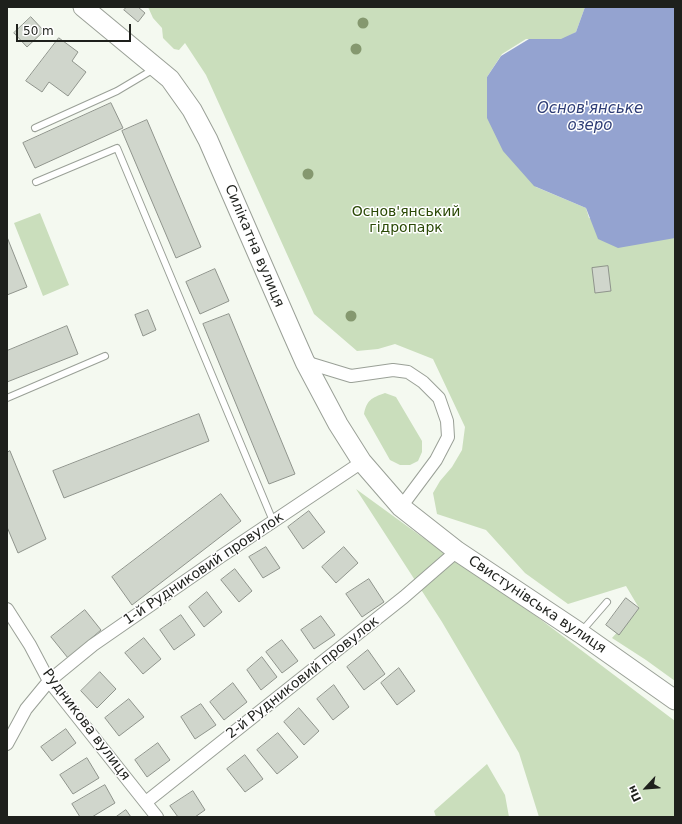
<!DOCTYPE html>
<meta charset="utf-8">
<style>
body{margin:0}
#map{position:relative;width:682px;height:824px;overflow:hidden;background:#f4f9f0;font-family:"DejaVu Sans",sans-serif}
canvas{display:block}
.frame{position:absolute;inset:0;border:8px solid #1e201c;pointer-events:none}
.north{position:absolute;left:626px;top:768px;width:40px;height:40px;-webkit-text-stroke:3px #fff;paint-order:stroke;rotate:244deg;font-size:11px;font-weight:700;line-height:16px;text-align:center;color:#1e201c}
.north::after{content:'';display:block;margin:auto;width:14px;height:18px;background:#1e201c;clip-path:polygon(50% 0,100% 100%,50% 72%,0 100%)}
.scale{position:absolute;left:16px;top:24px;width:115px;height:18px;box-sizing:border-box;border:2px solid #1e201c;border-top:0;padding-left:5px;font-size:12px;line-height:14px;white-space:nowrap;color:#1e201c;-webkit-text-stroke:3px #fff;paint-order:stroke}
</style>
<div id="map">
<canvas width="682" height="824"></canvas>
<div class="frame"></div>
<div class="north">Пн</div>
<div class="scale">50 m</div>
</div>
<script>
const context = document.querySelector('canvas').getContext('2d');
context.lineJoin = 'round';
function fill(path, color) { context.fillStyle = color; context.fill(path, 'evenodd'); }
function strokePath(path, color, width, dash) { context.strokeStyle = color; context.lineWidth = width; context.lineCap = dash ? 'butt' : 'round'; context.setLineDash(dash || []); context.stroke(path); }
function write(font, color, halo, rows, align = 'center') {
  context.font = font + ' "DejaVu Sans",sans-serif'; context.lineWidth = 3; context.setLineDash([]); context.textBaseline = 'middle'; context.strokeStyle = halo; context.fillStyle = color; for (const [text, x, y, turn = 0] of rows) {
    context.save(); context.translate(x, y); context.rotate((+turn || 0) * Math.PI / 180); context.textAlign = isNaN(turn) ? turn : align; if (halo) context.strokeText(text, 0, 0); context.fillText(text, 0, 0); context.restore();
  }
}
const green = new Path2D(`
 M148 7H585L576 32 563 39H526L502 54 487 77 536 187 586 208 589 218 675 232V681L646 660 612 638 639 608 626 586 568 604 525 573 486 530 437 514 433 493 440 481 452 467 462 450 465 427 433 359 395 344 378 349 357 351 314 314 206 75 185 43 179 50 174 49 163 38 162 28 153 18Z
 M40 213 69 285 43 296 14 223Z
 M385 393 396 397 422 441V452L418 461 410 465H400L390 460 364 414C367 400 371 398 385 393Z
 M356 489 440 550 536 616 675 721V817H539L519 753 442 622Z
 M487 764 505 795 509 817H436L434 811Z`);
const water = new Path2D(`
 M585 7H675V238L618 248 598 239 586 208 534 186 503 151 487 118V77L501 56 529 39H561L576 32Z`);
const building = new Path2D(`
 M127 7H138L145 13 138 22 124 10Z
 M31 17 44 31 27 47 14 33Z
 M59 38 78 52 72 61 86 72 68 96 49 82 42 92 26 81Z
 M111 103 123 128 35 168 23 143Z
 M147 120 201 247 176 258 122 131Z
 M7 237 27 287 7 295Z
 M608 266 611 291 595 293 592 268Z
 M215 269 229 301 200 314 186 282Z
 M148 310 156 330 143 336 135 315Z
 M229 314 295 474 269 484 203 324Z
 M67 326 78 354 7 382V351Z
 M199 414 209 441 64 498 53 471Z
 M10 451 46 539 18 553 7 527V453Z
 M221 494 241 521 132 605 112 577Z
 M309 511 325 532 303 549 288 527Z
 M266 547 280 568 263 578 249 557Z
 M344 547 358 563 336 583 322 567Z
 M235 569 252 591 239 602 221 580Z
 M369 579 384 602 362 617 346 594Z
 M207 592 222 612 204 627 189 607Z
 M626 598 639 608 619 635 606 625Z
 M85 610 101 630 68 658 51 637Z
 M181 615 195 635 174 650 160 630Z
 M321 616 335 635 314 649 301 630Z
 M144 638 161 659 143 674 125 653Z
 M282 640 298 661 282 673 266 652Z
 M368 650 385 674 364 690 347 667Z
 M262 657 277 677 261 690 247 670Z
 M399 668 415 691 397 705 381 683Z
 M100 672 116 689 97 708 81 691Z
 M233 683 247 702 224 720 210 702Z
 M334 685 349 707 333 720 317 699Z
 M129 699 144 717 119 736 105 718Z
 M201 704 216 725 195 739 181 717Z
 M299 708 319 731 304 745 284 722Z
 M66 729 76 743 52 761 41 747Z
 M278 733 298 757 277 774 257 750Z
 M158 743 170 760 147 777 135 760Z
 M245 755 263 779 245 792 227 769Z
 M87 758 99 778 73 794 60 775Z
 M105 785 115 803 92 817H80L72 804Z
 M193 791 205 810 195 817H178L170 806Z
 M126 810 131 817H116Z`);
const service = new Path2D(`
 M35 128 117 91 154 69
 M36 182 117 148 273 521
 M7 398 105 356
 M581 632 607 602`);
const minor = new Path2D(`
 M305 362 351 376 393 370 408 372 423 382 439 398 447 421 448 437 436 460 401 507
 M7 609 30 645 49 681 157 817
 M7 744 26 709 49 681 93 645 220 557 362 462
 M146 802 404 597 457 551`);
const primary = new Path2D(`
 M83 7 170 79 192 110 208 140 293 335 305 362 338 424 362 462 401 507 457 551 580 633 675 700`);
const trees = [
 [363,23],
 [356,49],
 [308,174],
 [351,316]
];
const parkNames = [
 ["Основ'янський",406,212],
 ["гідропарк",406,228]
];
const streetNames = [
 ["Силікатна вулиця",254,246,67],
 ["1-й Рудниковий провулок",204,569,-34],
 ["Свистунівська вулиця",537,605,34],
 ["2-й Рудниковий провулок",303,678,-38],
 ["Рудникова вулиця",86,725,53]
];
const waterNames = [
 ["Основ'янське",590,109],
 ["озеро",590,126]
];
fill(green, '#cadebc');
fill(water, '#94a3d0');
fill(building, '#d0d6cc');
strokePath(building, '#8f948c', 1);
strokePath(service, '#9aa097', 8);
strokePath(minor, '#9aa097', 14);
strokePath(primary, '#9aa097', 21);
strokePath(service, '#fff', 6);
strokePath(minor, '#fff', 12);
strokePath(primary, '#fff', 19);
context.fillStyle = '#85986f';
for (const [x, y] of trees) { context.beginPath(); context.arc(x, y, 5.5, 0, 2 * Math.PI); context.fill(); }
write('14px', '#2a4905', '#fff', parkNames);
write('14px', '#1e201c', '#fff', streetNames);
write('italic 15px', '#2e3d76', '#fff', waterNames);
</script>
